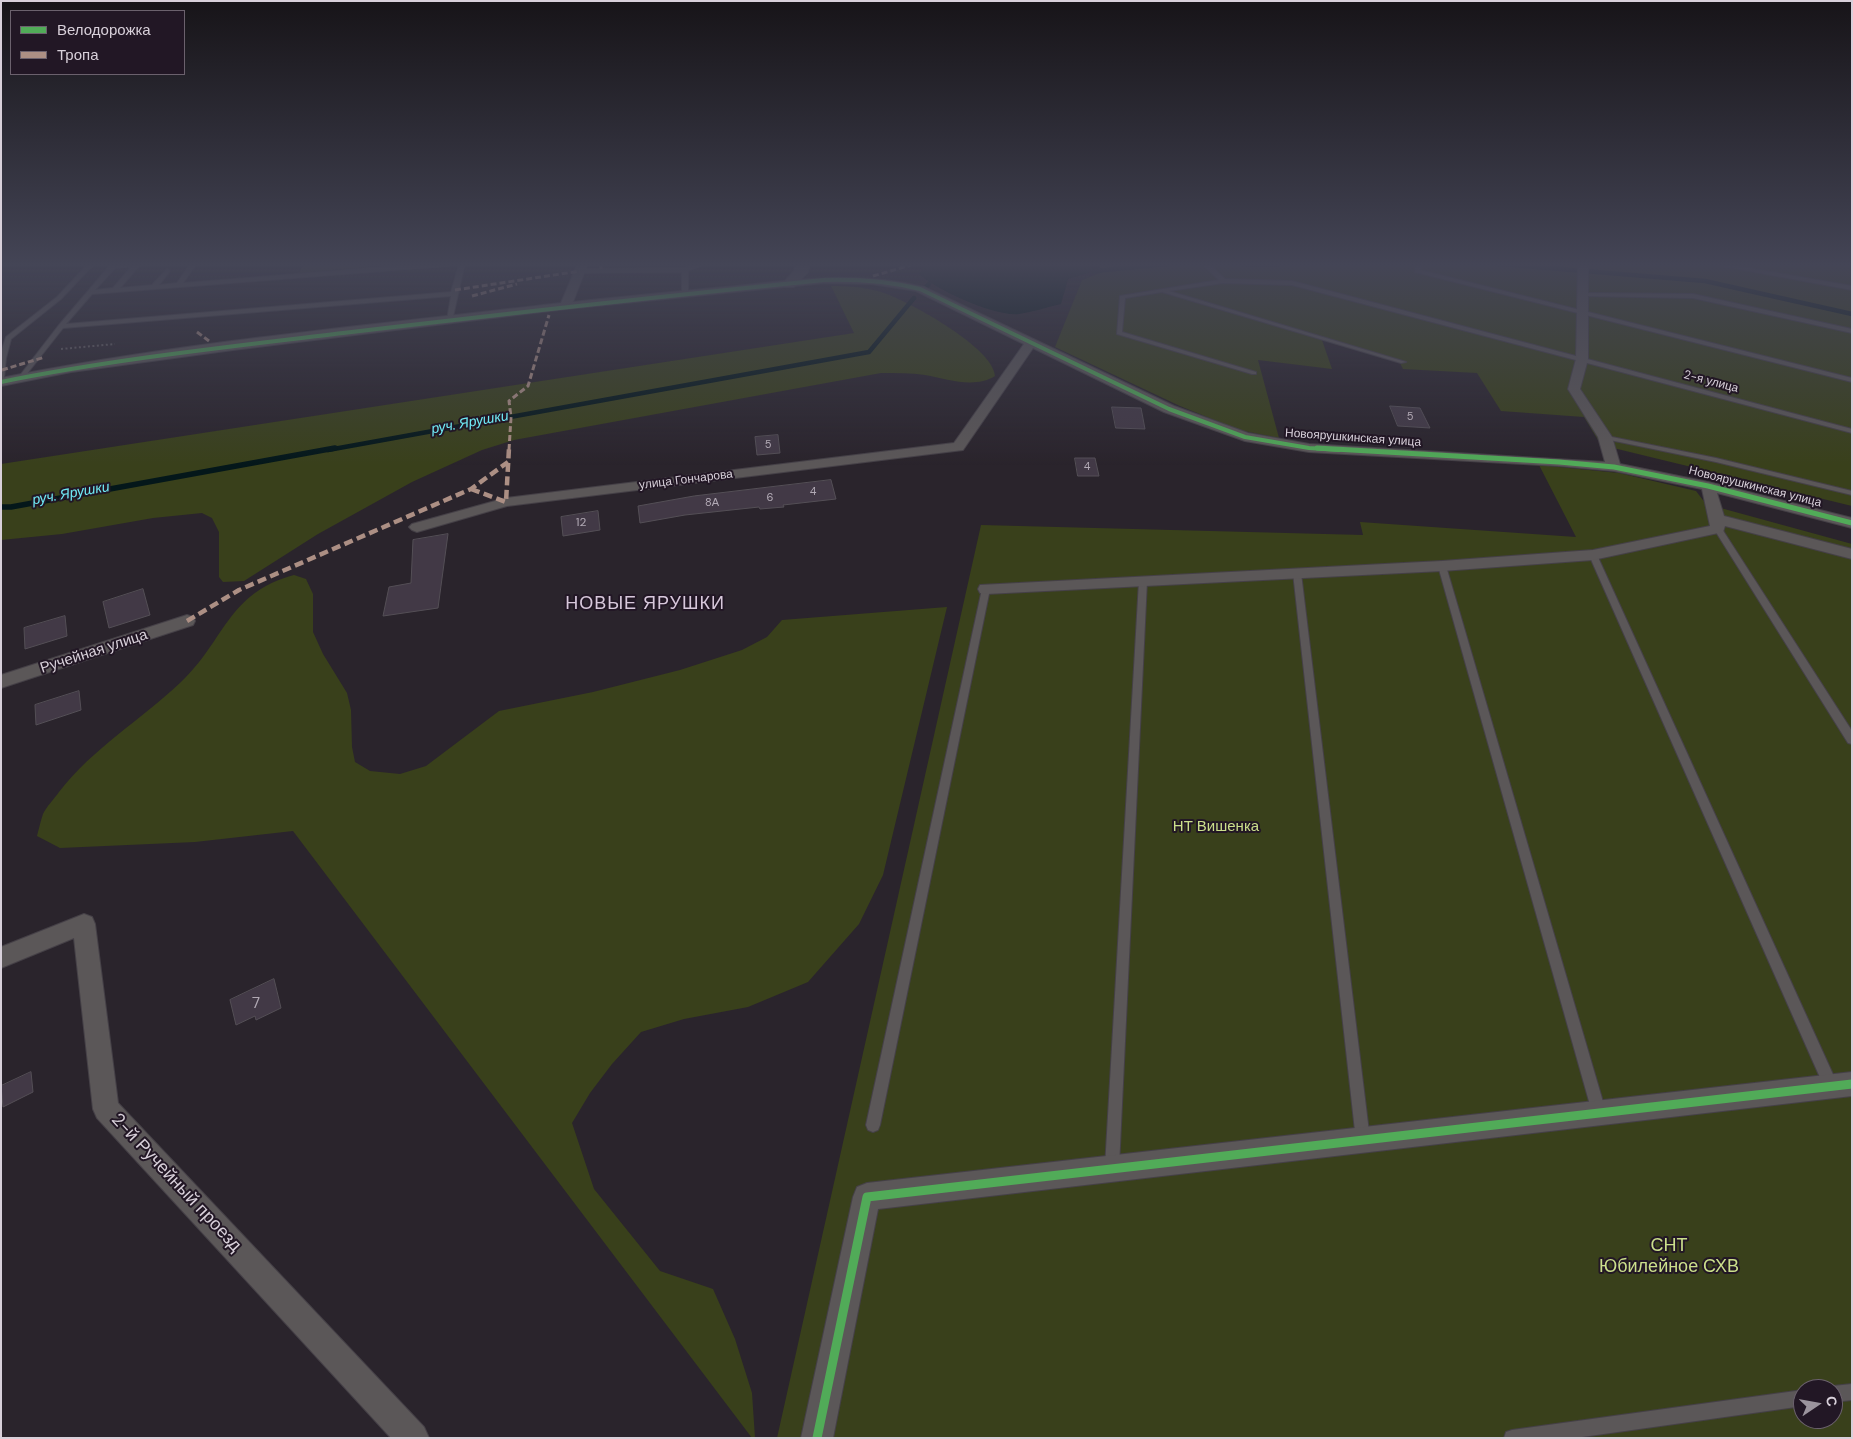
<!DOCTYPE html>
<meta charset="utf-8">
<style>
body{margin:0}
#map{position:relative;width:1853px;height:1439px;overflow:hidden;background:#2a242c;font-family:"DM Sans",sans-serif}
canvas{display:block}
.frame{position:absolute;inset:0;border:2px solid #d8d0da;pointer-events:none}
.legend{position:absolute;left:10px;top:10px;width:175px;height:65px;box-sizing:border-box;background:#221725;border:1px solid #6b616d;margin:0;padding:6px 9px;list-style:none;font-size:15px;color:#d8d0da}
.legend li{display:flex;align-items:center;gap:10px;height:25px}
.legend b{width:25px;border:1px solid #6b616d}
.north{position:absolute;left:1793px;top:1379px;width:50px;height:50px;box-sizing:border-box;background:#221725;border:1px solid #6b616d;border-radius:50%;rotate:78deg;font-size:14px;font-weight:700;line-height:20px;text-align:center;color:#d8d0da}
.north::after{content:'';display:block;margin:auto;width:18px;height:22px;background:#9b949d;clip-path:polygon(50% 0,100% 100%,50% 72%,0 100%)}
</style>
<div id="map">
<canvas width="1853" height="1439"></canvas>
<div class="frame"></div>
<ul class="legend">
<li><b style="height:6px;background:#51ab58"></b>Велодорожка</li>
<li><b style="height:6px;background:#ac8f84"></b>Тропа</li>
</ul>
<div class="north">С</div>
</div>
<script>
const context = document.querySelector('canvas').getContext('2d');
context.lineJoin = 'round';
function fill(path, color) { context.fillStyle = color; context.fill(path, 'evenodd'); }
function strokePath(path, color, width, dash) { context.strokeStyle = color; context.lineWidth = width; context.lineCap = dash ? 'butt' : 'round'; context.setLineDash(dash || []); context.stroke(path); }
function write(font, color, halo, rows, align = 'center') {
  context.font = font + ' "DM Sans",sans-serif'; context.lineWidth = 4; context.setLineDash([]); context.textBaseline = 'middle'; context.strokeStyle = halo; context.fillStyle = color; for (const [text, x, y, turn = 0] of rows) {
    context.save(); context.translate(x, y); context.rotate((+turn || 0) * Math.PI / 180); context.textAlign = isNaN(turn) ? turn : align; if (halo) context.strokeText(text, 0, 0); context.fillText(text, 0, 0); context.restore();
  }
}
const green = new Path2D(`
 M304 263H377L376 266 299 273Z
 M1098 263H1852V506L1601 445 1584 417 1501 411 1477 373 1403 369 1400 363 1322 340 1332 369 1258 360 1279 438 1239 430 1180 406 1055 347 1082 280 1103 272Z
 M831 286C849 286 867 287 884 293 910 302 994 348 995 376 974 389 948 379 925 375 911 373 896 373 881 373L514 440 482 450 412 482 318 534 244 581 223 582 219 577V532L212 518 202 513 153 518 62 534 1 540V464L854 333Z
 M1539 465 1619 473 1696 491 1706 504 1852 544V1438H777L981 525 1363 535 1360 522 1576 537ZM1803 1389H1833V1419H1803Z
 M294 575 306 579 313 594V632L323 654 347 693 351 710 352 747 355 762 370 771 400 774 426 766 499 711 593 692 680 670 742 650 767 637 782 620 947 607 883 875 859 924 808 982 748 1007 684 1019 641 1032 612 1064 590 1093 572 1123 594 1189 660 1271 713 1289 735 1339 752 1393 755 1438H752L293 831 195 842 60 848 37 836C39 828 41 820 43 814 47 806 54 799 59 792 93 748 141 720 181 682 225 641 227 593 294 575Z`);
const water = new Path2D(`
 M927 263H1090L1094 271 1068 279 1061 304C1047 307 1033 312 1019 314 995 317 937 290 919 274Z`);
const streamFar1 = new Path2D(`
 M1219 263 1269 265 1288 263
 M1488 263 1705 281 1852 314
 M1094 271 1178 263
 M927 286 929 284
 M328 450 869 352 914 298`);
const stream = new Path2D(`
 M1 507H11L335 448`);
const building = new Path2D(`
 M1390 406 1420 408 1430 428 1398 426Z
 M1112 407 1141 408 1145 429 1116 428Z
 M778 435 780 453 757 455 755 437Z
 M1075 458H1095L1099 476H1078Z
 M831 480 836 499 783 505 784 507 760 509 759 507 685 515 640 523 638 506 694 496Z
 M598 511 600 530 563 536 561 517Z
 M448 534 438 608 383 616 389 587 411 583 413 540Z
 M143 589 150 615 109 628 103 602Z
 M65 616 67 636 25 649 24 628Z
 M79 691 81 710 36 725 35 705Z
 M274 979 281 1008 256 1020 255 1016 236 1025 230 1000Z
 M31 1072 33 1092 3 1107 1 1086Z`);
const path = new Path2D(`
 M61 349 115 344`);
const service = new Path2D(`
 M89 263H95L61 299 11 339 6 358 4 378 1 380V352L6 337 57 297Z
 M112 263H153L139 266 120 288 152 285 167 269 170 271 159 285 177 283 191 263H197L183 283 435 263H465L452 321 447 320 451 296 63 328 22 380H18V378L59 325ZM459 265 451 292 66 324 92 294ZM132 266 113 288 95 290 115 268Z
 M696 263H723L700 266 688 271V294L685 296 682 294V272L580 273 577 271 580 269 684 268Z
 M1208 263 1225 279 1292 281 1852 429V433L1292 285 1223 283 1169 291 1406 362 1401 363 1162 292 1125 298 1122 332 1256 372V374H1252L1117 334 1120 296 1219 280 1202 264Z
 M1416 263H1422L1420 270 1852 378V382L1415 272Z
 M1706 263H1721L1852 286V290Z
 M1584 293 1693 294 1852 329V333L1693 298 1582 296V294Z
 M1602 435 1716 458 1852 491V495L1716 462 1605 439 1601 437Z
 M1715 527H1718L1722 529 1852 731V744L1848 743 1714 529Z
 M1593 552 1597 555 1836 1081 1838 1086 1836 1091 1831 1093 1826 1091 1589 555Z
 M1442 563 1446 566 1606 1112 1604 1117 1599 1119 1594 1117 1592 1112 1438 566Z
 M1297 570 1301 573 1370 1140 1368 1145 1363 1147 1358 1145 1356 1140 1293 573Z
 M1143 578 1147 581 1119 1167 1117 1172 1112 1174 1107 1172 1105 1167 1139 581Z
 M986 586 990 589 880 1125 878 1130 873 1132 868 1130 866 1125 982 589Z
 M1852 1384V1400L1833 1402V1389L1827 1388 1833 1386Z
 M1803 1390V1406L1575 1438H1504L1506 1432 1512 1430Z`);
const minor = new Path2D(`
 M578 263H588L573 302C627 296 681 291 736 286 799 279 861 271 924 287L1174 406 1248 433 1309 444 1605 462 1598 437 1568 389 1576 359 1578 263H1588V359L1580 389 1612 437 1620 464 1708 482 1852 518V528L1717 493 1724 516 1852 549V559L1725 526 1723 532 1593 560 1442 571 986 594 980 593 978 589 980 585 1442 561 1593 550 1710 526 1702 489 1614 471 1559 466 1309 452 1245 441 1164 412 1033 348 963 450 507 506 417 532 412 530 409 527 412 524 506 498 954 443 1024 344 916 291 872 284 824 283 566 309 233 350 71 372 1 386V378C186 341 375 325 561 303Z
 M187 615 193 617 195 621 193 625 1 688V675Z
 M84 914 92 917 95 924 118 1103 424 1427 429 1438H391L97 1118 93 1109 74 938 1 968V947Z
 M1852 1072V1096L878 1209 833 1438H801L853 1197 857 1187 867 1183Z`);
const tertiary = new Path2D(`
 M796 263H810L808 272 794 287H784L782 284 794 271Z`);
const quietFar1 = new Path2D(`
 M490 263 583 264
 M600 263 602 271
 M873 276 918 263
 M455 290 580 271
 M472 296 517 284
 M197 332 209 341
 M2 370 45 357
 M509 450 511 417 509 401 528 386 549 315`);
const quiet = new Path2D(`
 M471 489 506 502 509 448
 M187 621 239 590 471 489 508 462`);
const cyclewayFar2 = new Path2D(`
 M1 382C114 359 229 347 343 333 503 314 664 296 824 280 857 279 888 281 920 289L1169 409 1245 437 1309 448 1339 450`);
const cyclewayFar1 = new Path2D(`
 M1317 448 1559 462 1614 467 1708 486 1852 523`);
const cycleway = new Path2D(`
 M817 1438 867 1197 1852 1084`);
const farNumbernames = [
 ["5",1410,417],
 ["5",768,445],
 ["4",1087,467],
 ["4",813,492],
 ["6",770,498],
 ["8А",712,503]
];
const farStreetnames = [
 ["2-я улица",1711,382,15],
 ["Новоярушкинская улица",1353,438,4],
 ["улица Гончарова",686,480,-7],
 ["Новоярушкинская улица",1755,487,14]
];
const numberNames = [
 ["12",581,523]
];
const farWaternames = [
 ["руч. Ярушки",470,423,-10],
 ["руч. Ярушки",71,494,-10]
];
const streetNames = [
 ["Ручейная улица",94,652,-18]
];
const parkNames = [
 ["НТ Вишенка",1216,827]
];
const nearNumbernames = [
 ["7",256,1004]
];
const quarterNames = [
 ["НОВЫЕ ЯРУШКИ",645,604]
];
const nearStreetnames = [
 ["2-й Ручейный проезд",176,1183,47]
];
const nearParknames = [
 ["СНТ",1669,1246],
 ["Юбилейное СХВ",1669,1267]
];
fill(green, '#39401b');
fill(water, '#04171a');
strokePath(streamFar1, '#04171a', 4.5);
strokePath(stream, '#04171a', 5.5);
fill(building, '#423946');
strokePath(building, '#544f56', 1);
strokePath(service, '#454047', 2);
strokePath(minor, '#454047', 2);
strokePath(tertiary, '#454047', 2);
strokePath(path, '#666164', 2, [2, 2.5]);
fill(service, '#5b5758');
fill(minor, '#5b5758');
fill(tertiary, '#5b5758');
strokePath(quietFar1, '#ac8f84', 3, [6, 3]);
strokePath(quiet, '#ac8f84', 4.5, [9, 4.5]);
strokePath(cyclewayFar2, '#51ab58', 4);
strokePath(cyclewayFar1, '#51ab58', 5);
strokePath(cycleway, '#51ab58', 9);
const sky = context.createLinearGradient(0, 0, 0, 465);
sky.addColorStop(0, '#171418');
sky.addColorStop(0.57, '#444556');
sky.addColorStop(1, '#44455600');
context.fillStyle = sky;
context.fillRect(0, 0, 1853, 465);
write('11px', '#b2aab5', null, farNumbernames);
write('12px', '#d8d0da', '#221725', farStreetnames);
write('12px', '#b2aab5', null, numberNames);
write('italic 14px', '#70eaf5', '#221725', farWaternames);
write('15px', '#d8d0da', '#221725', streetNames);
write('15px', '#cbdf8b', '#221725', parkNames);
write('15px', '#b2aab5', null, nearNumbernames);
context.letterSpacing = '1px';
write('18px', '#d7c8db', '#221725', quarterNames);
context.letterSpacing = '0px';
write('18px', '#d8d0da', '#221725', nearStreetnames);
write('18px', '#cbdf8b', '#221725', nearParknames);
</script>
